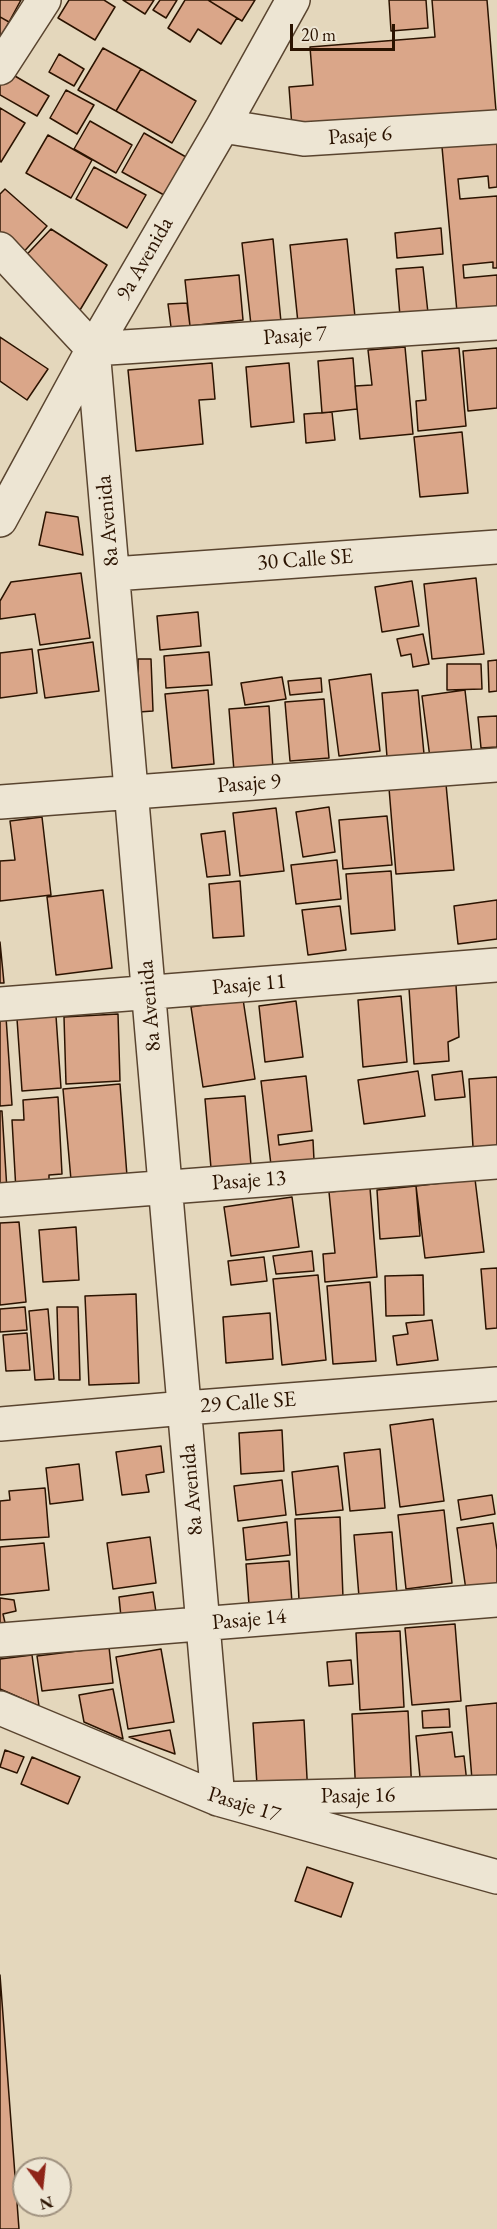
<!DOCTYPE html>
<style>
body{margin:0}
#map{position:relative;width:497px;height:2229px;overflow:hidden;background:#e4d7bc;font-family:"EB Garamond",serif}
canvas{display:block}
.north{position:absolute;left:12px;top:2157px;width:60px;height:60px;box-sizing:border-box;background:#ede5d3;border:2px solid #9f917f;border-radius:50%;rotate:165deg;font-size:16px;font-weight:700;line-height:24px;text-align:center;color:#2b1300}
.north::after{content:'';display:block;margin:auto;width:21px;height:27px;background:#8f2418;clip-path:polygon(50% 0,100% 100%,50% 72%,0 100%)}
.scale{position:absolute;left:290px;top:24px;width:105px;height:27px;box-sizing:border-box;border:3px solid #2b1300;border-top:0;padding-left:8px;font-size:18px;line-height:21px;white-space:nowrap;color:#2b1300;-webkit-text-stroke:4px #ede5d3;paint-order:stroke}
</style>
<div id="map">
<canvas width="497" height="2229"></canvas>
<div class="north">N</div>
<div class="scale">20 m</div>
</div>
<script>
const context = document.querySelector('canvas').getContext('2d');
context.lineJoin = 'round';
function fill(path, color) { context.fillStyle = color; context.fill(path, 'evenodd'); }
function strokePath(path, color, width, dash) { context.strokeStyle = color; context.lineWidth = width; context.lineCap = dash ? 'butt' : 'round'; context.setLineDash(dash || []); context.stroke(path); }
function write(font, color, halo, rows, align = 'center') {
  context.font = font + ' "EB Garamond",serif'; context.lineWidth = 4.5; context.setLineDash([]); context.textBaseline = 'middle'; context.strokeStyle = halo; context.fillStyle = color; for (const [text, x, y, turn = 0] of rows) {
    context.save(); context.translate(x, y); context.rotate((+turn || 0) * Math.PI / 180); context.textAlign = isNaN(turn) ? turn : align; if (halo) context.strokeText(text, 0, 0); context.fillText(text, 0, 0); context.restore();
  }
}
const building = new Path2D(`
 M0 0H21L9 22 0 17Z
 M69 0H104L115 7 95 40 58 18Z
 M123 0H154L145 14Z
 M160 0H177L166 18 153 10Z
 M185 0H208L237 18 221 44 198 29 190 42 168 28Z
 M208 0H255L242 21Z
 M389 0H426L428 28 391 31Z
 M432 0H487L496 111 292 127 289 87 313 85 310 47 435 37Z
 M0 17 9 22 0 39Z
 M103 48 141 69 116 111 78 90Z
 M59 54 84 69 74 86 49 72Z
 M3 69 49 96 37 116 0 95V74Z
 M141 69 196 101 172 143 116 111Z
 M66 90 94 105 77 134 50 118Z
 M0 108 25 123 1 162 0 161Z
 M90 121 132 145 116 173 74 149Z
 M144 133 186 157 164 195 122 172Z
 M48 135 92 160 71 198 26 173Z
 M497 142V187L489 188 488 176 458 179 460 199 497 196V268H493V262L463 265 464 278 497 275V309L457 312 442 147Z
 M94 167 146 195 127 228 76 199Z
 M5 189 47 226 20 256 0 239V194Z
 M441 228 443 254 397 258 395 233Z
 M51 229 107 265 65 335 13 269Z
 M273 239 281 322 251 325 242 243Z
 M347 239 355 317 298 323 290 245Z
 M423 267 428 313 400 316 396 269Z
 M239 275 243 320 190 326 185 280Z
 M187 303 190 326 171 327 168 304Z
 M0 337 48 369 27 400 0 381Z
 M405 347 413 434 360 439 355 386 372 385 368 350Z
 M459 348 466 426 418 431 416 401 426 400 422 351Z
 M497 348V408L468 411 463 351Z
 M353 358 357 409 322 413 318 361Z
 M212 363 215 399 199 400 203 444 136 451 128 370Z
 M289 363 294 422 251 427 246 367Z
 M332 412 335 440 306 443 304 414Z
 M462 432 468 493 420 497 414 437Z
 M46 512 78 517 83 555 39 545Z
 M81 573 90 638 40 645 35 614 0 619V601L11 582Z
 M476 578 484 654 432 659 424 584Z
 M412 581 419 626 382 632 375 587Z
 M198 612 201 646 160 650 157 616Z
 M423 634 429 664 413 667 411 654 401 656 397 639Z
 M93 642 99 691 45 698 38 650Z
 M32 649 37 693 0 698V653Z
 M209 652 212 685 166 688 164 656Z
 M138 659H151L153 711 139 712Z
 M497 660V691L489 692 488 661Z
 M447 664H481L482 689 447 690Z
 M371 674 380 751 339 756 329 680Z
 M282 677 286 699 245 705 241 683Z
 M321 678 322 692 290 695 288 681Z
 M208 690 214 764 172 768 165 694Z
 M418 690 424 754 387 757 382 693Z
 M465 690 472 753 430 758 422 696Z
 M324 699 329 758 290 761 285 702Z
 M269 706 273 769 234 771 229 709Z
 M497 716V747L481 748 478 717Z
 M446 784 454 870 396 874 389 788Z
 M329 807 335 852 303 857 296 812Z
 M276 808 284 871 240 876 233 813Z
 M387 816 392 865 343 869 339 820Z
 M42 817 51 895 0 901V861L15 860 10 821Z
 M225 831 230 875 207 877 201 834Z
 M337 860 341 899 296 904 291 865Z
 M391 871 395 930 351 934 346 874Z
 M240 881 244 936 213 938 209 884Z
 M103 890 112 968 56 975 47 897Z
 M497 900V939L458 944 454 906Z
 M340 906 346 950 308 955 302 910Z
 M0 942 4 983H0Z
 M456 985 459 1037 448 1042 449 1061 414 1064 409 988Z
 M401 996 407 1062 363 1067 358 1000Z
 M243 999 255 1079 203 1087 191 1007Z
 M296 1001 303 1057 265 1062 259 1006Z
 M118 1014 120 1081 66 1084 64 1017Z
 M56 1016 61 1088 22 1091 17 1019Z
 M6 1017 12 1105 0 1106V1018Z
 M418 1071 425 1116 364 1124 358 1080Z
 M462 1071 465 1097 435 1100 432 1075Z
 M306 1076 312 1131 278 1135 279 1145 313 1140 314 1160 271 1165 261 1081Z
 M497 1077V1146L473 1147 469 1079Z
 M120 1084 127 1176 71 1180 63 1089Z
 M245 1096 251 1165 211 1168 205 1099Z
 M58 1097 62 1174 49 1175V1189L16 1191 12 1120H24L23 1100Z
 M0 1111H2L7 1190H0Z
 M475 1179 484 1252 425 1258 416 1186Z
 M416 1186 420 1236 380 1239 377 1190Z
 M370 1188 377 1277 325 1282 323 1254 335 1253 329 1192Z
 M292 1197 299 1247 231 1256 224 1207Z
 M19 1222 26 1302 0 1305V1223Z
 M76 1227 79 1280 43 1282 39 1230Z
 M312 1251 314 1271 276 1274 273 1256Z
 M264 1257 267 1281 231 1285 228 1261Z
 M497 1268V1328L486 1329 481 1269Z
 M318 1275 326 1360 282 1365 273 1279Z
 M423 1275 424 1315 386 1316 385 1276Z
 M370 1282 376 1361 333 1364 327 1286Z
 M136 1294 139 1383 89 1385 85 1296Z
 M25 1307 27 1330 0 1332V1309Z
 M57 1307H78L80 1380H59Z
 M48 1309 54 1379 35 1380 29 1311Z
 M270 1313 273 1359 226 1363 223 1317Z
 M432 1320 438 1360 397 1365 393 1336 408 1334 406 1323Z
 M27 1333 30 1370 6 1371 3 1335Z
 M433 1419 444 1501 400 1507 390 1425Z
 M282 1430 284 1471 241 1474 239 1433Z
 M161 1446 164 1472 146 1475 149 1492 122 1495 116 1452Z
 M380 1449 385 1508 350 1511 344 1453Z
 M79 1464 83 1500 50 1504 46 1468Z
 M338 1466 343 1510 296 1515 292 1472Z
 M282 1480 286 1515 238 1521 234 1486Z
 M45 1488 49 1537 0 1540V1501L10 1500 9 1491Z
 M492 1495 495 1514 461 1520 458 1500Z
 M444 1510 452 1583 406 1589 398 1515Z
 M340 1517 343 1598 299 1600 295 1519Z
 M287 1522 290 1555 246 1560 243 1528Z
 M493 1523 497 1550V1586L466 1590 457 1528Z
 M392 1532 397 1594 359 1597 354 1535Z
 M150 1537 156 1583 113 1589 107 1543Z
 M44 1543 49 1590 0 1595V1547Z
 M289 1561 292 1603 249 1605 246 1564Z
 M153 1592 156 1612 121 1617 119 1597Z
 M0 1598 14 1600 16 1611 3 1614 6 1627 0 1628Z
 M455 1624 461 1701 412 1705 405 1628Z
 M400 1631 404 1707 360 1710 356 1633Z
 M109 1647 113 1683 42 1691 37 1656Z
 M161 1649 174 1722 128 1729 116 1657Z
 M32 1655 39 1706 0 1689V1659Z
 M351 1660 353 1684 329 1686 327 1662Z
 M113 1689 123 1739 84 1722 79 1695Z
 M497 1703V1790L473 1792 466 1706Z
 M449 1709 450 1727 423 1728 422 1711Z
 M408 1711 412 1794 356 1797 352 1714Z
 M304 1720 308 1797 258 1800 253 1723Z
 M170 1730 175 1754 129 1737Z
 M452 1732 455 1757 464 1756 468 1792 422 1798 416 1736Z
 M5 1750 24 1757 17 1773 0 1767Z
 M32 1757 80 1777 68 1804 21 1784Z
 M307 1867 353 1883 341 1917 295 1901Z
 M0 1975 19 2229H0Z`);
const minor = new Path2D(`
 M0 68 44 0
 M223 126 304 139 497 127
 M0 249 93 349 218 1799 497 1792
 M93 349 497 323
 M0 520 93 349 223 126 293 0
 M113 574 497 547
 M0 802 497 765
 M0 1004 497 965
 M0 1200 497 1162
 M0 1424 185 1408 497 1384
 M0 1640 497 1600
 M0 1708 218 1799 497 1877`);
const streetNames = [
 ["Pasaje 6",360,136,-4],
 ["9a Avenida",145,259,-60],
 ["Pasaje 7",295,336,-4],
 ["8a Avenida",108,521,-95],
 ["30 Calle SE",305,560,-4],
 ["Pasaje 9",249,784,-4],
 ["Pasaje 11",249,985,-5],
 ["8a Avenida",150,1006,-95],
 ["Pasaje 13",249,1181,-4],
 ["29 Calle SE",248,1403,-4],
 ["8a Avenida",192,1490,-95],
 ["Pasaje 14",249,1620,-5],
 ["Pasaje 16",358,1796,-1],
 ["Pasaje 17",244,1805,17]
];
fill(building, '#daa689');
strokePath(building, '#2b1300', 1.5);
strokePath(minor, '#59442f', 36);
strokePath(minor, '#ede5d3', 33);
write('22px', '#2b1300', '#ede5d3', streetNames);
</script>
